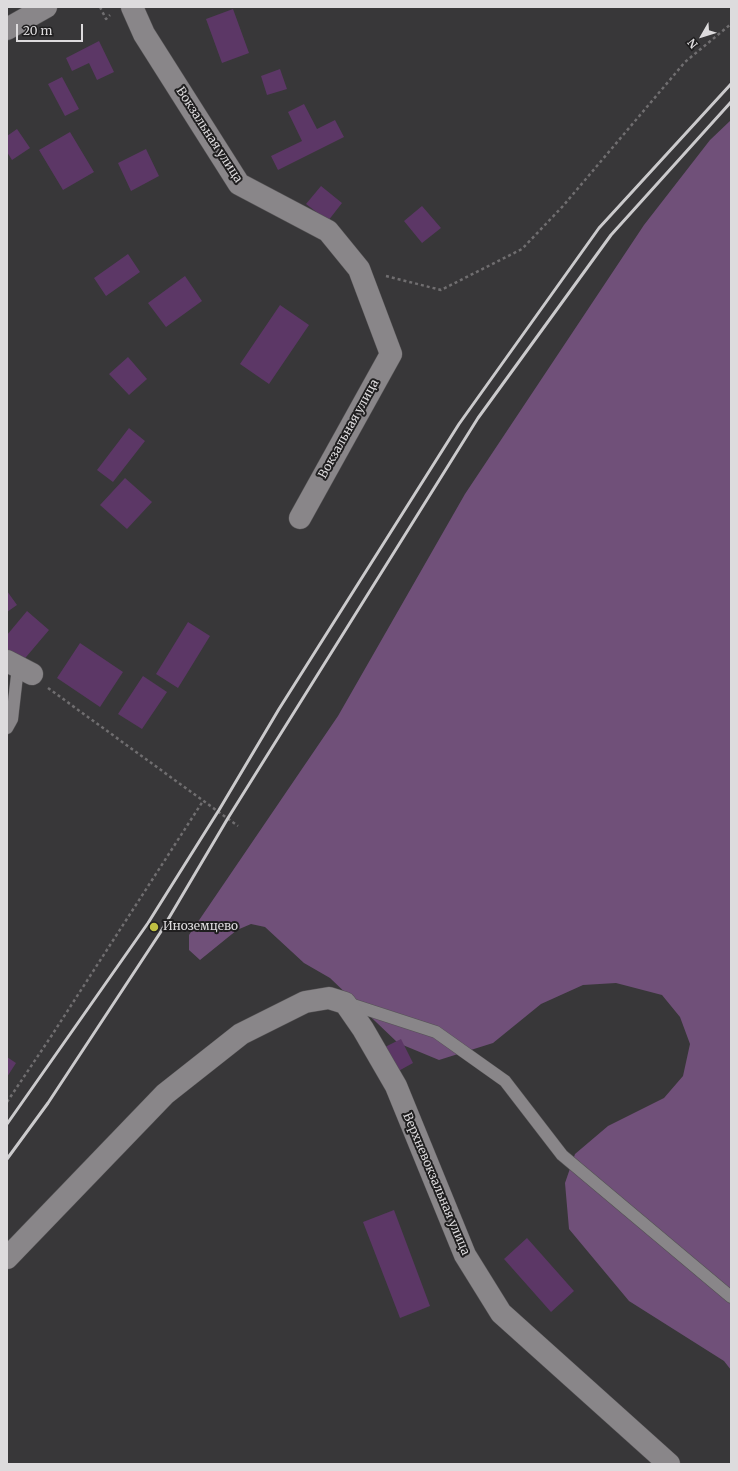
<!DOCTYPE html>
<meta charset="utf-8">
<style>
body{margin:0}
#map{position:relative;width:738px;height:1471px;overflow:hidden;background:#383739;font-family:Merriweather,serif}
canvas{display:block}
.frame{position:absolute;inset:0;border:8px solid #dddbdd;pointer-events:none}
.north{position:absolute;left:682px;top:16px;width:40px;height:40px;-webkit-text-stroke:3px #1f1e1f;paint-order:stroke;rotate:231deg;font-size:11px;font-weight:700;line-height:16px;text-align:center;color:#dddbdd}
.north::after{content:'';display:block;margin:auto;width:14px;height:18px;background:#dddbdd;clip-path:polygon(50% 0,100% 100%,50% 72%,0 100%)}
.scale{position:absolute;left:16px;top:24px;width:67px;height:18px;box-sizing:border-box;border:2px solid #dddbdd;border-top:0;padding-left:5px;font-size:12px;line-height:14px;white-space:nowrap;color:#dddbdd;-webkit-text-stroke:3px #1f1e1f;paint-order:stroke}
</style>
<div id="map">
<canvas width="738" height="1471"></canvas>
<div class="frame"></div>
<div class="north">N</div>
<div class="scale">20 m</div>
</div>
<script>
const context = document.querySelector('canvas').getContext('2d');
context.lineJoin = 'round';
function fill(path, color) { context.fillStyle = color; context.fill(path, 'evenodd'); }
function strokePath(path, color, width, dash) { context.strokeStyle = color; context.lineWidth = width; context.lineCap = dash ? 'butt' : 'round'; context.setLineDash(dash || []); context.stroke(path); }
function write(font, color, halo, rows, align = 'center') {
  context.font = font + ' Merriweather,serif'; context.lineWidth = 4; context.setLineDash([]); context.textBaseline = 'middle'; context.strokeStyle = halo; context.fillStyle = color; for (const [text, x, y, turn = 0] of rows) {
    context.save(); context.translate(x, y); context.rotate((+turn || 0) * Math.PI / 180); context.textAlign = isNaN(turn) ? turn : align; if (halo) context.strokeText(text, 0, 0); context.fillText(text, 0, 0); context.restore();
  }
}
const green = new Path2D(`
 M731 120V1370L724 1361 629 1301 569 1229 565 1183 575 1154 608 1126 664 1098 683 1076 690 1044 680 1017 662 995 616 983 583 985 541 1004 493 1043 439 1060 398 1043 330 978 304 963 265 927 251 924 237 930 200 960 189 950V935L338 716 465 494 644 225 710 140Z`);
const building = new Path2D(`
 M233 9 249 53 222 63 206 19Z
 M99 41 114 72 97 80 89 63 72 71 66 58Z
 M280 69 287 89 267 95 261 76Z
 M62 77 79 109 65 116 48 84Z
 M304 104 317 129 335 120 344 137 278 170 271 156 302 141 288 112Z
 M17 129 30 148 12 160 7 152V136Z
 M70 132 94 172 63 190 39 150Z
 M146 149 159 176 131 191 118 163Z
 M321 186 342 203 328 221 306 204Z
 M422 206 441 228 422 243 404 221Z
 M128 254 140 272 106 296 94 278Z
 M185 276 202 301 166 327 148 303Z
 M280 305 309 325 269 384 240 364Z
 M128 357 147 379 129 395 109 374Z
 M129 428 145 441 113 482 97 470Z
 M125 478 152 502 127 529 100 505Z
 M7 591 17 605 7 612Z
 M27 611 49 630 21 663 7 651V635Z
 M188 622 210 636 178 688 156 674Z
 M80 643 123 672 100 707 57 678Z
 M143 676 167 692 142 729 118 714Z
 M401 1039 413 1063 393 1074 381 1049Z
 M7 1057 16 1063 7 1077Z
 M394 1210 430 1306 400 1318 363 1222Z
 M527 1238 574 1291 551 1312 504 1259Z`);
const path = new Path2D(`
 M100 7 106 19 110 15
 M386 276 441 290 522 249 563 206 685 62 731 24
 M48 688 238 826
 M7 1102 52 1035 203 801`);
const service = new Path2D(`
 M7 728 12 719 18 667
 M347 1003 436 1032 505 1081 562 1155 731 1297`);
const minor = new Path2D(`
 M132 7 144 34 239 184 328 231 359 269 391 354 300 518
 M7 29 46 7
 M7 661 32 674
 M7 1258 165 1094 241 1034 305 1002 329 998 345 1003 363 1029 396 1086 465 1255 501 1313 669 1464`);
const rail = new Path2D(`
 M7 1124 148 923 219 810 279 709 459 424 599 228 731 84
 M7 1159 48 1103 160 933 228 818 478 418 611 235 731 102`);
const markers = [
 [154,927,5,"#bebe42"]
];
const streetNames = [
 ["Вокзальная улица",209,135,57],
 ["Вокзальная улица",349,429,-61],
 ["Верхневокзальная улица",436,1184,67]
];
const poiNames = [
 ["Иноземцево",163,927]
];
fill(green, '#705079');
fill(building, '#5c3766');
strokePath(service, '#555355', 13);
strokePath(minor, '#555355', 23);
strokePath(path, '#706e70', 2.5, [3, 3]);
strokePath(service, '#898689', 12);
strokePath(minor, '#898689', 22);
strokePath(rail, '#cbcacc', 3);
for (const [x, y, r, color] of markers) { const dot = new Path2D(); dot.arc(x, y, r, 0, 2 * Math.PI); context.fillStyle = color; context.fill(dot); strokePath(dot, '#1f1e1f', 1.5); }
write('12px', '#dddbdd', '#1f1e1f', streetNames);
write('12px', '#dddbdd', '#1f1e1f', poiNames, 'left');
</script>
